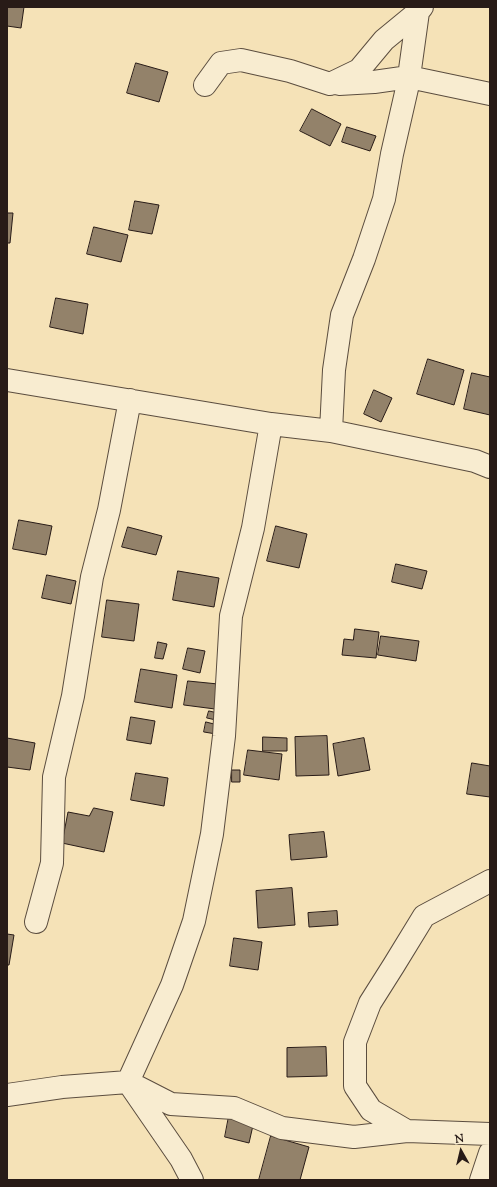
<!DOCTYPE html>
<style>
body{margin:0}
#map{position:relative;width:497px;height:1187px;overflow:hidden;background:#f5e2b7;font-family:"Sorts Mill Goudy",serif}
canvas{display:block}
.frame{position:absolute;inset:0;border:8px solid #281b17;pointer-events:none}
.north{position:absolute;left:441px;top:1131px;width:40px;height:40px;-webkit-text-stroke:3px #f8ecd0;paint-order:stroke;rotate:352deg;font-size:11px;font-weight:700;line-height:16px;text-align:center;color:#281b17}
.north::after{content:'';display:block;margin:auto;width:14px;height:18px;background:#281b17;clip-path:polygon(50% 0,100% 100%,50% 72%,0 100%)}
</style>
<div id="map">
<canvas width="497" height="1187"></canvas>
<div class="frame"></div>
<div class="north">N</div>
</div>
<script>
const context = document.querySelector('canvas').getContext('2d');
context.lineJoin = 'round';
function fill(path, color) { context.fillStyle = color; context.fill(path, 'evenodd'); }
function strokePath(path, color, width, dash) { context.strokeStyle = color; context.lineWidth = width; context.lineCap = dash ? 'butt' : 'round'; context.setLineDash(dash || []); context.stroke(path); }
const building = new Path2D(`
 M7 7H24L21 28 7 26Z
 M136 63 168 72 159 102 127 93Z
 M312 109 341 124 330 146 300 131Z
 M347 127 376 136 370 151 342 142Z
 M135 201 159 205 152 234 129 230Z
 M7 213H13L10 243H7Z
 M94 227 128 235 121 262 87 254Z
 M56 298 88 304 83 334 50 327Z
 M428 359 464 370 454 405 417 394Z
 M472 373 490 377V415L464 409Z
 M374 390 392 398 381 422 364 414Z
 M19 520 52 526 46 555 13 549Z
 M276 526 307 534 299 568 267 561Z
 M128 527 162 536 156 555 122 547Z
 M396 564 427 571 422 589 392 582Z
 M178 571 219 578 214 607 173 600Z
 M47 575 76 581 71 604 42 598Z
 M107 600 139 604 134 641 102 637Z
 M355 629 379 632 376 658 342 655 344 639 353 640Z
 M381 636 419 641 416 661 378 655Z
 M158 642 167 644 163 659 155 658Z
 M188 648 205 651 200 673 183 669Z
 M141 669 177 675 172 708 135 702Z
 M188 681 218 684 215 709 184 705Z
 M209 711 218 713 216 720 207 718Z
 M131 717 155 721 151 744 127 740Z
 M206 722 218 725 216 734 204 732Z
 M327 736 329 775 296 776 295 737Z
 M263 737 287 738V751H263Z
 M7 738 35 743 30 770 7 767Z
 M364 738 370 770 338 776 333 744Z
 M248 750 282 754 279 780 244 775Z
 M472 763 490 766V797L467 794Z
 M232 770H240V782H232Z
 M136 773 168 778 164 806 131 800Z
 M94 808 113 812 104 852 62 843 68 812 89 816Z
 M324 832 327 857 291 860 289 835Z
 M292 888 295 925 258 928 256 891Z
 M337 911 338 925 309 927 308 913Z
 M7 934 14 935 9 965H7Z
 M234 938 262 942 258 970 230 966Z
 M326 1047 327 1076 287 1077V1048Z
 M229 1116 254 1121 249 1143 225 1137Z
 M271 1136 309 1147 300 1180H259Z`);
const minor = new Path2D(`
 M339 84 374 82 409 77 490 94
 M205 85 221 63 241 60 290 71 330 84 359 70 384 40 418 12
 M7 380 271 424 331 431 475 461 490 467
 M331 431 334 370 342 315 364 259 384 199 392 154 408 84 418 12 422 7
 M36 922 52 863 54 777 73 696 92 577 109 510 130 400
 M7 1095 62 1087 128 1082 171 1104 234 1108 282 1128 354 1137 407 1131 371 1110 355 1086V1042L370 1003 394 965 424 916 490 881
 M407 1131 490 1134
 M192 1180 181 1159 128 1082 172 985 194 921 212 834 224 736 231 616 253 528 271 424
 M481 1180 490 1153`);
fill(building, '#93826a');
strokePath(building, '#281b17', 1);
strokePath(minor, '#5b4d3f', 24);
strokePath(minor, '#f8ecd0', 22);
</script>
